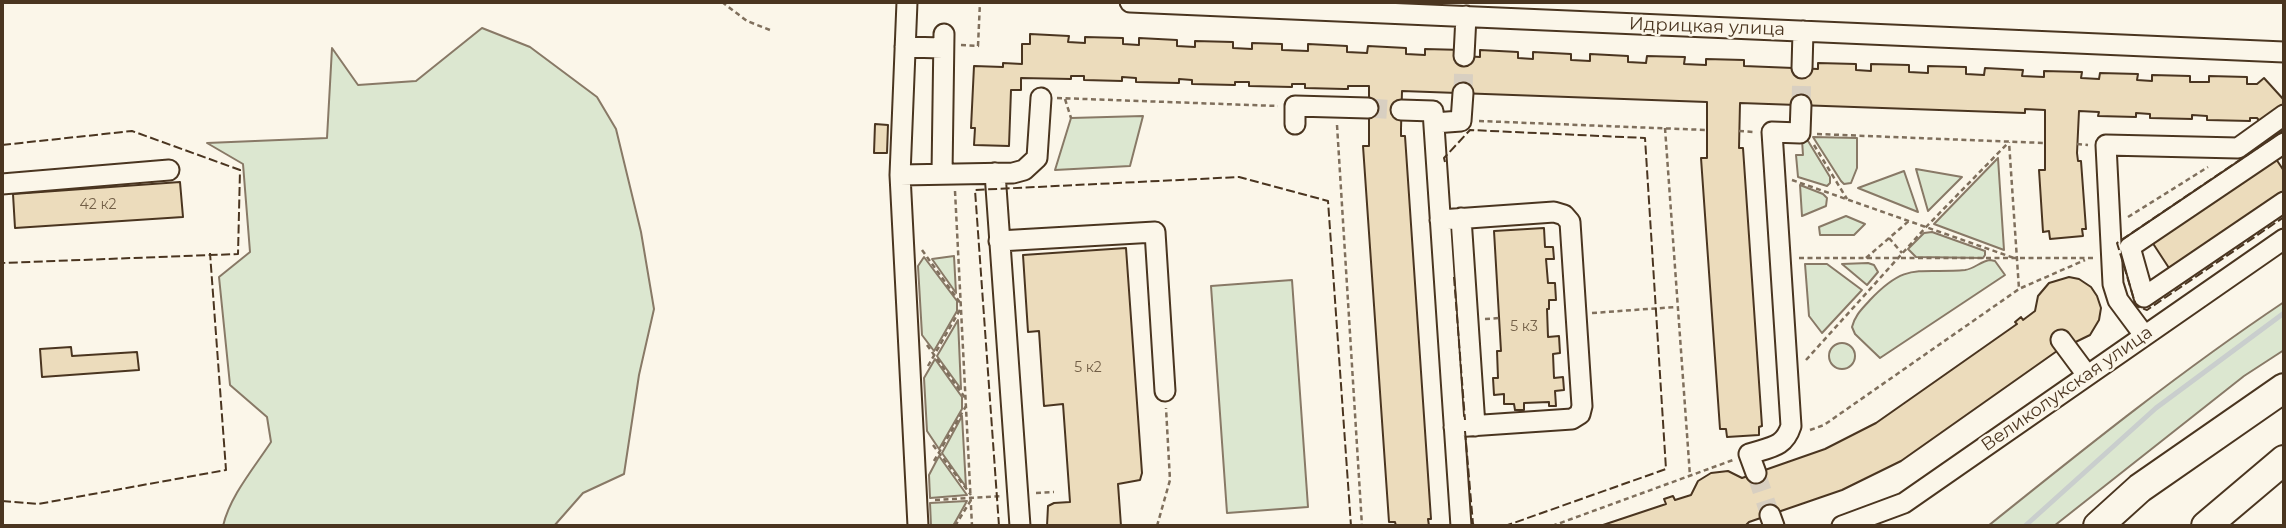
<!DOCTYPE html>
<meta charset="utf-8">
<style>
body{margin:0}
#map{position:relative;width:2286px;height:528px;overflow:hidden;background:#fbf6e9;font-family:Montserrat,sans-serif}
canvas{display:block}
.frame{position:absolute;inset:0;border:4px solid #4a3520;pointer-events:none}
</style>
<div id="map">
<canvas width="2286" height="528"></canvas>
<div class="frame"></div>
</div>
<script>
const context = document.querySelector('canvas').getContext('2d');
context.lineJoin = 'round';
function fill(path, color) { context.fillStyle = color; context.fill(path, 'evenodd'); }
function strokePath(path, color, width, dash) { context.strokeStyle = color; context.lineWidth = width; context.lineCap = dash ? 'butt' : 'round'; context.setLineDash(dash || []); context.stroke(path); }
function write(font, color, halo, rows, align = 'center') {
  context.font = font + ' Montserrat,sans-serif'; context.lineWidth = 5; context.setLineDash([]); context.textBaseline = 'middle'; context.strokeStyle = halo; context.fillStyle = color; for (const [text, x, y, turn = 0] of rows) {
    context.save(); context.translate(x, y); context.rotate((+turn || 0) * Math.PI / 180); context.textAlign = isNaN(turn) ? turn : align; if (halo) context.strokeText(text, 0, 0); context.fillText(text, 0, 0); context.restore();
  }
}
const green = new Path2D(`
 M482 28 530 47 597 97 616 129 641 232 654 309 639 375 624 474 583 493 554 526H223C230 496 254 468 271 442L267 417 230 385 219 277 250 252 243 164 207 143 327 138 332 48 358 85 416 81Z
 M1143 116 1130 166 1055 170 1071 118Z
 M1805 136 1830 177V183L1827 186 1798 177 1796 155H1803L1802 140Z
 M1813 137 1857 138V168L1851 183 1844 184 1841 181Z
 M1998 158 2004 250 1934 224Z
 M1916 169 1962 177 1928 211Z
 M1904 171 1918 212 1858 188Z
 M1800 185 1823 194 1827 198 1826 206 1802 216Z
 M1846 216 1865 224 1854 235H1820L1819 227Z
 M1932 232 1985 251V255L1983 258 1916 257 1908 249 1924 233Z
 M954 256 956 293 932 259Z
 M924 257 957 301V311L934 351 922 335 918 266Z
 M1990 260 1995 261 2005 275 1880 358 1855 334 1852 327C1855 315 1862 309 1870 300 1907 261 1918 274 1965 270 1974 269 1981 261 1990 260Z
 M1868 263 1874 265 1878 272 1867 285 1842 264Z
 M1805 264H1827L1862 290 1822 333 1809 316Z
 M1292 280 1308 507 1227 513 1211 286Z
 M2284 302V350L2244 376 2054 526H1988C2085 448 2181 371 2284 302Z
 M958 320 961 389 937 356Z
 M1829 356a13 13 0 1 1 26 0a13 13 0 1 1-26 0Z
 M935 359 962 397V409L939 449 927 431 924 378Z
 M962 416 966 487 942 453Z
 M939 456 967 495 930 498 929 475Z
 M967 501 953 526H931L930 503Z`);
const stream = new Path2D(`
 M2025 526 2156 408 2284 313`);
const building = new Path2D(`
 M1030 34 1069 36 1068 42 1085 43V37L1123 38V44L1139 45V38L1177 40V46L1195 47V41L1233 42V48L1252 49V43L1282 44V50L1308 51V44L1347 46V52L1367 53 1368 46 1406 48V54L1425 55V49L1463 50V56L1480 57V50L1518 52V58L1533 59V52L1571 54V60L1590 61V54L1628 56V62L1646 63 1647 56 1685 57 1684 64 1706 65V59L1744 60V66L1818 69V63L1856 64V70L1871 71V64L1909 65V72L1928 73V66L1966 67V74L1984 75 1985 68 2023 70 2022 76 2044 77V71L2082 72 2081 78 2099 79 2100 73 2138 74 2137 80 2152 81V75L2190 76V82H2209V76L2247 77V84H2257L2264 78 2284 100V104L2262 124 2257 118H2250V121L2207 120V116L2192 115V119L2150 118V114L2136 113V117L2098 116 2099 112 2079 111 2077 153 2078 161H2081L2086 229H2082L2083 236 2050 239 2049 231 2043 232 2039 170H2045V110L2025 109V113L1740 103 1739 148H1743L1762 426 1759 427V435L1727 437 1726 429H1720L1701 158H1707V102L1402 91 1401 129V136H1405L1431 519H1428L1429 526H1396L1395 522H1389L1363 146H1369V86H1348V89H1344L1305 88V84H1292V87L1249 86V82H1235V85L1192 84V80L1179 79V83L1136 82V78L1122 77V81L1084 80V76H1071V79L1021 78V90H1011L1009 146 974 145 975 128H971L974 66 1003 67V63L1022 64V44H1030Z
 M875 124 888 125 887 153H874Z
 M2276 159 2284 171V192L2169 268 2152 242Z
 M180 182 183 217 15 228 13 194Z
 M1544 228 1545 247H1553L1554 259H1546L1548 283H1555L1556 300H1549V309H1547L1548 337 1559 336 1560 353 1553 354 1554 378 1563 377 1564 390 1555 391 1556 406H1549V402L1524 403V410H1515L1514 404H1504V394L1494 395 1493 378H1498L1497 351H1501L1494 231Z
 M1126 248 1142 473 1140 480 1118 484 1121 526H1047L1048 506 1054 503 1070 502 1063 404 1044 406 1039 331 1028 332 1023 255Z
 M2069 277 2079 279 2091 287 2097 296 2101 308 2099 320 2090 335 2057 351 1901 461 1842 490 1749 522 1745 526H1600L1666 504 1664 499 1673 496 1675 500 1691 495 1698 481 1711 473 1728 471 1742 478 1825 449 1876 423 2017 324 2015 322 2021 317 2023 320 2035 311 2038 296 2049 283Z
 M71 347 72 356 137 352 139 370 42 377 40 349Z`);
const minorTunnel = new Path2D(`
 M1463 93 1464 56
 M1801 105 1802 68
 M1368 108 1401 110
 M1756 473 1770 515`);
const path = new Path2D(`
 M722 2 747 21 770 30
 M961 45 978 46 980 2
 M1057 98 1278 106
 M1065 99 1071 118
 M1479 121 1706 130
 M1337 125 1362 526
 M1665 128 1690 476
 M1739 131 1753 132
 M1817 134 2044 143
 M2077 144 2088 145
 M1814 145 1847 199
 M1792 180 2014 258
 M955 191 972 526
 M2128 217 2208 167
 M1889 238 1902 253
 M922 250 961 304
 M1799 258H2094
 M1866 258 1910 220
 M2021 288 2085 260
 M1592 313 1676 307
 M1485 319 1499 318
 M927 345 966 399
 M1806 360 1927 226 2009 142
 M928 366 961 308
 M1810 430 1824 425 2019 289 2009 142
 M933 445 971 495
 M934 461 966 406
 M1036 493 1054 492
 M935 500 1002 496
 M955 526 971 500
 M1157 526 1170 480 1166 408
 M1552 526 1733 460`);
const minor = new Path2D(`
 M907 2 900 175 918 526
 M1130 2 2284 52
 M905 47 943 48
 M1464 56 1466 16
 M1802 68 1803 31
 M1401 110 1433 111 1461 526
 M1434 123 1461 121 1463 93
 M1295 124V106L1368 108
 M2284 143 2130 247 2144 297 2284 202
 M995 173 1020 526
 M942 174 944 34
 M900 175 1013 173 1024 170 1037 158 1041 98
 M2 184 169 170
 M1461 218 1475 426
 M1440 220 1554 212 1564 215 1570 222 1582 406 1580 414 1572 419 1454 427
 M999 241 1155 232 1165 391
 M2144 335 2118 300 2113 284 2106 145 2238 148 2284 115
 M2061 340 2087 375
 M1756 473 1749 454C1770 447 1784 448 1791 426L1772 132 1800 133 1801 105
 M1770 515 1774 526
 M1842 526 1904 503 2284 239`);
const highway = new Path2D(`
 M2098 526 2140 488 2284 388
 M2206 526 2284 460`);
const fence = new Path2D(`
 M2284 130 2117 243 2136 306 2147 310 2284 217
 M2 145 132 131 240 170 238 254 2 263
 M1445 162 1444 158 1470 130 1645 138 1666 469 1505 526
 M1454 277 1465 420
 M1465 431 1473 524 1475 526
 M2 501 38 504 226 470 210 253
 M999 526 975 190 1239 177 1328 201 1351 526`);
const numberNames = [
 ["42 к2",98,205],
 ["5 к3",1524,327],
 ["5 к2",1088,368]
];
const streetNames = [
 ["Идрицкая улица",1707,27,2],
 ["Великолукская улица",2067,389,-35]
];
fill(green, '#dce7d0');
strokePath(green, '#887966', 2);
strokePath(stream, '#c9cecd', 5);
fill(building, '#ecdcbc');
strokePath(building, '#4a3520', 2);
strokePath(minorTunnel, '#d8cfc1', 19, [19, 10]);
strokePath(minor, '#4a3520', 23);
strokePath(highway, '#4a3520', 32);
strokePath(path, '#7f6f5c', 2.5, [5, 3.5]);
strokePath(minor, '#fbf6e9', 19);
strokePath(highway, '#fbf6e9', 28);
strokePath(fence, '#4a3520', 2, [9, 3.5]);
write('14px', '#725f47', null, numberNames);
write('18px', '#4a3520', '#fbf6e9', streetNames);
</script>
